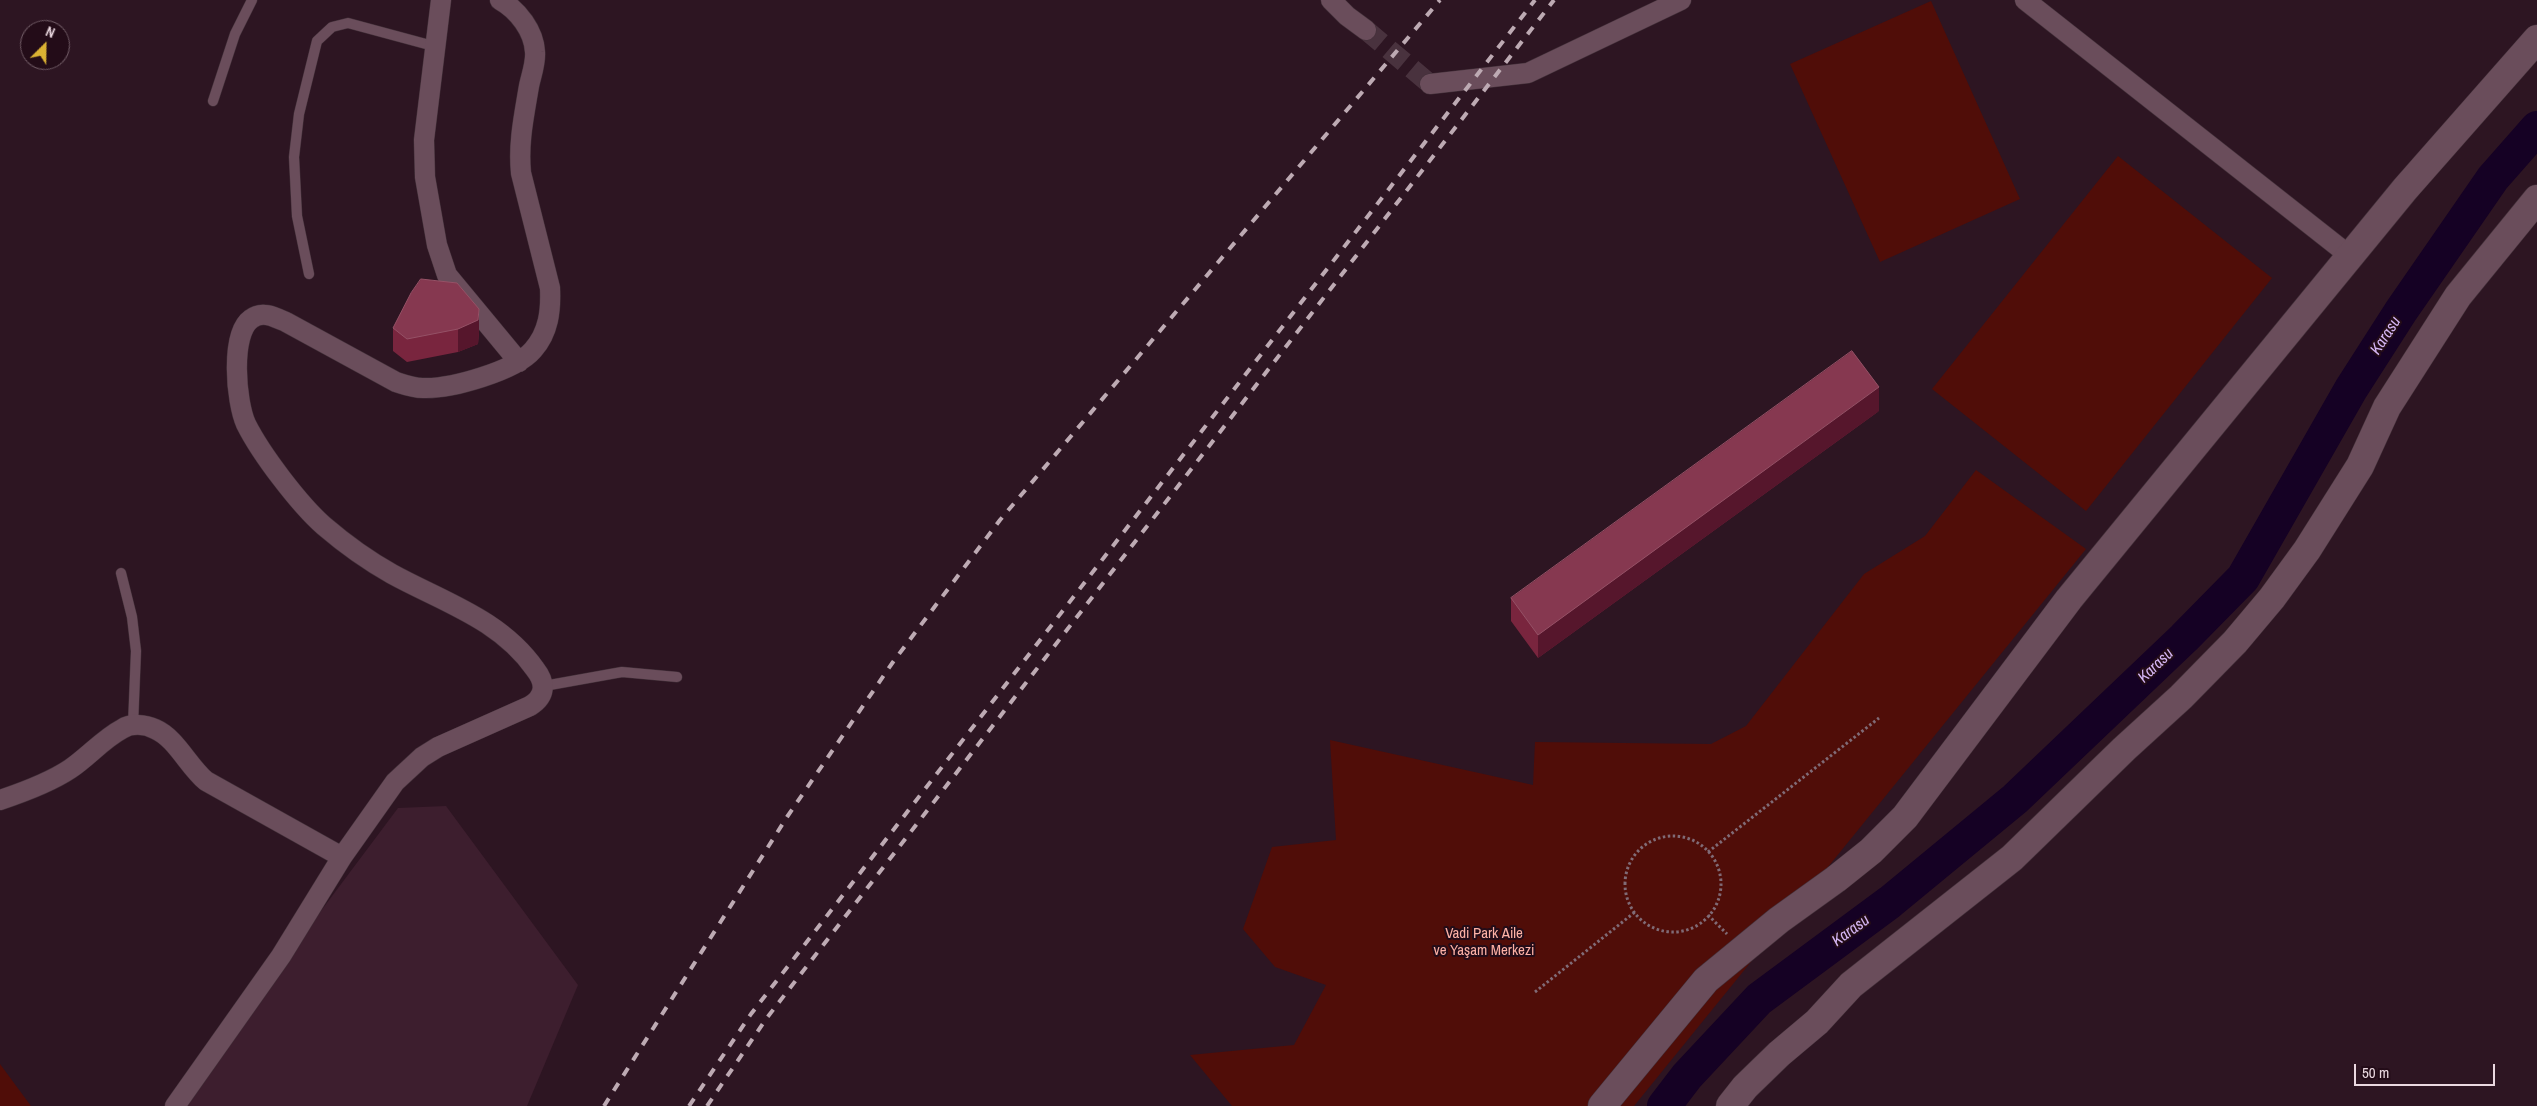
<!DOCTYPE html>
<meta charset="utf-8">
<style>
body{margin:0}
#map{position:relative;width:2537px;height:1106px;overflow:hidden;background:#2d1522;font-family:"Archivo Narrow",sans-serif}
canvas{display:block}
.north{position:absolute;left:20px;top:20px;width:50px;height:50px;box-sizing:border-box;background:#230c18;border:1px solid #735e68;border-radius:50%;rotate:23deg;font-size:14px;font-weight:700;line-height:20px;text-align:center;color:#ead8e0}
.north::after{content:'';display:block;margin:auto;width:18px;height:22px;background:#dbb233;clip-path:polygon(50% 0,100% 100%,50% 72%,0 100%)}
.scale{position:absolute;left:2354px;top:1064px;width:141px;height:22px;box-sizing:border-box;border:2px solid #ead8e0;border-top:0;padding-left:6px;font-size:15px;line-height:18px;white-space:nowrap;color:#ead8e0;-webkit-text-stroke:4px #230c18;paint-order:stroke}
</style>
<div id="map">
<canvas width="2537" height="1106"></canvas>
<div class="north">N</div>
<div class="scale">50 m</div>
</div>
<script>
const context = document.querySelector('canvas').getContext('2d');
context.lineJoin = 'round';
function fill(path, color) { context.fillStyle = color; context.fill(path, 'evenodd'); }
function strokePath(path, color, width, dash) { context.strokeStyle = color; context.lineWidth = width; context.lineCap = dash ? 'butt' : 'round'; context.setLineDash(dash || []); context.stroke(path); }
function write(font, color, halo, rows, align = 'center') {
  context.font = font + ' "Archivo Narrow",sans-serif'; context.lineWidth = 4; context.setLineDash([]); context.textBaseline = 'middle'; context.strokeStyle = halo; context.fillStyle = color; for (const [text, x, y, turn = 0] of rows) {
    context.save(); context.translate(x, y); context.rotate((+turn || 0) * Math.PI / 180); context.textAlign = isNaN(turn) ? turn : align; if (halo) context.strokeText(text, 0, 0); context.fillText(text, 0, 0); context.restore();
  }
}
const built = new Path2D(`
 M446 806 578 985 527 1106H184L267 983 398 808Z`);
const green = new Path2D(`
 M1931 1 2020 199 1880 262 1790 64Z
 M2118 156 2272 278 2086 511 1932 389Z
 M1976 470 2086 549 1634 1106H1232L1190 1055 1294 1045 1326 985 1275 967 1243 929 1272 847 1336 840 1330 740 1533 785 1535 742 1711 744 1746 726 1864 574 1925 536Z
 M0 1064 31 1106H0Z`);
const river = new Path2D(`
 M1664 1106 1687 1076 1759 999 1890 902 2015 799 2184 638 2243 578 2351 389 2401 311 2493 178 2537 128`);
const streetTunnel = new Path2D(`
 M1366 30 1430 84`);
const path = new Path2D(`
 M1625 884a48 48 0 1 1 96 0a48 48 0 1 1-96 0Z
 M1708 852 1879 718
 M1708 915 1727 934
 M1535 992 1635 912`);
const lane = new Path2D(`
 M213 101 235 34 252 0
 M309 274 297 216 294 157 299 114 317 41 332 27 348 23 437 47
 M121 573 132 617 136 651 133 725
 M544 686 622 672 677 677`);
const street = new Path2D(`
 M441 0 424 140 425 177 437 245 447 275 519 362
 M1331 0 1347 16 1366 30
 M2025 0 2350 256
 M1430 84 1528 73 1681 0
 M0 800C24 792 49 783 70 769 88 757 103 739 122 729 131 723 145 724 155 729 176 738 188 766 206 781L342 857
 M175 1106 281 956 342 857 395 782 422 757 438 747 530 706C546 696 546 683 535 669 500 619 443 602 392 574 367 560 345 544 324 526 299 504 261 454 246 424 236 402 230 334 251 319 262 310 275 317 286 322L396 382C405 385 413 388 423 388 451 389 515 371 533 350 549 332 551 310 550 288L521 173C518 143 524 116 529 86 531 76 536 63 535 52 534 31 518 10 500 0`);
const secondary = new Path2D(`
 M1602 1106 1706 980 1779 920 1836 879 1871 851 1905 817 2069 599 2405 189 2537 39
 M1730 1106 1745 1087 1779 1054 1817 1022 1851 985 2012 858 2124 749 2181 697 2235 642 2272 598 2307 550 2360 466 2387 407 2458 296 2537 199`);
const rail = new Path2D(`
 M604 1106 787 817 893 662 1000 520 1440 0
 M689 1106 751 1014 1535 0
 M707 1106 766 1019 1554 0`);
const wall = new Path2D(`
 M479 309V332L478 344 458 352 407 362 393 351V328Z
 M1879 411 1538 658 1511 621V598Z`);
const shadedWall = new Path2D(`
 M479 309V332L478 344 458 352V329Z
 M1879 387V411L1538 658V635Z`);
const building = new Path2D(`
 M421 279 457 283 479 309 478 320 458 329 407 339 393 328 411 293Z
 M1852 351 1879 387 1538 635 1511 598Z`);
const parkNames = [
 ["Vadi Park Aile",1484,934],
 ["ve Yaşam Merkezi",1484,951]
];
const waterNames = [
 ["Karasu",2386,336,-57],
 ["Karasu",2156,666,-44],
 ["Karasu",1851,931,-36]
];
fill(built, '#3d1e2e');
fill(green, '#500d08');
strokePath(river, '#150124', 34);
strokePath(streetTunnel, '#49323e', 20, [20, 10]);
strokePath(lane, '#43313a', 11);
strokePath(street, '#43313a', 21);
strokePath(secondary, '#43313a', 29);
strokePath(path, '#806b76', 3, [2.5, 2.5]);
strokePath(lane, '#6a4d5b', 10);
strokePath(street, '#6a4d5b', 20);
strokePath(secondary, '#6a4d5b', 28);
strokePath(rail, '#bdaab3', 4, [9, 9]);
fill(wall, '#79253e');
fill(shadedWall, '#56162c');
fill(building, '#863850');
strokePath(building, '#955166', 1);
write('15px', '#fdb1a5', '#230c18', parkNames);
write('italic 16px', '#d5b6f4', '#230c18', waterNames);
</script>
